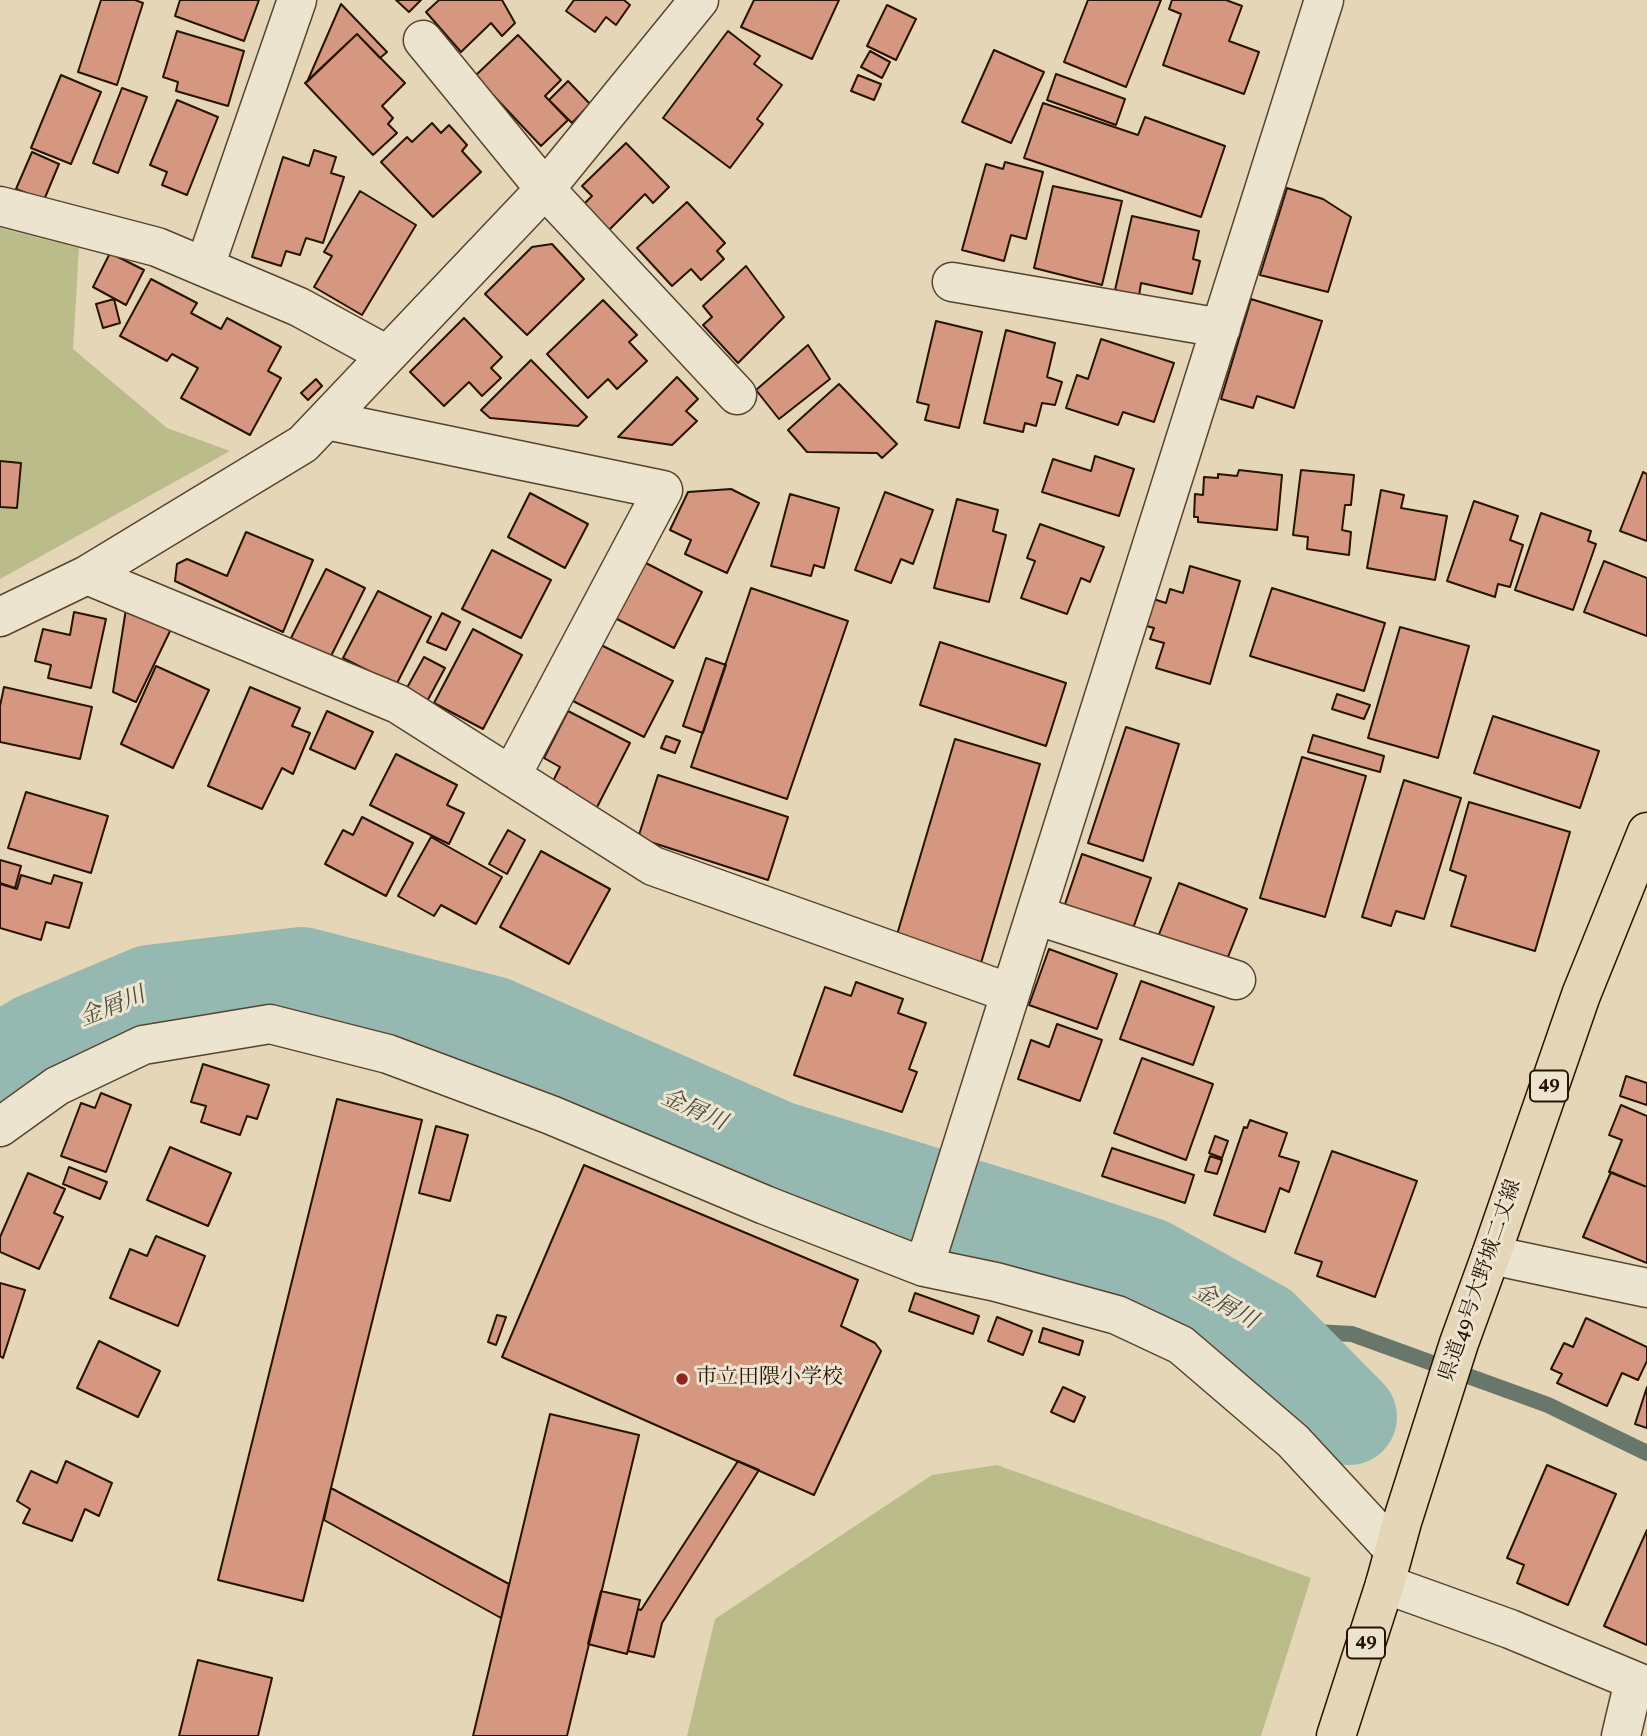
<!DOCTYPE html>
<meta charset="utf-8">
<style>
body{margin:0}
canvas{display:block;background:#e4d6b7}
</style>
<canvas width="1647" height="1736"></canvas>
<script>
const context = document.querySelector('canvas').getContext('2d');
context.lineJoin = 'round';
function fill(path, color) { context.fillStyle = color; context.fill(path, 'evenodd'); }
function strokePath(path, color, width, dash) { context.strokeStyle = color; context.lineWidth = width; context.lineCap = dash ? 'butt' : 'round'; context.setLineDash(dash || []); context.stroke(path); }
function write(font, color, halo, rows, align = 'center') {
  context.font = font + ' Vollkorn,"Noto Serif JP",serif'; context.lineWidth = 6; context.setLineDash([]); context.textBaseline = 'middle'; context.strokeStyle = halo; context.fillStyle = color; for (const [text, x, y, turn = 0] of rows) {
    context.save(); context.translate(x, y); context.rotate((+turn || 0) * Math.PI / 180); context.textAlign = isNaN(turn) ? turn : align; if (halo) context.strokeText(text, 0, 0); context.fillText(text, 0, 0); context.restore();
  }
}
const green = new Path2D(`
 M0 228 79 248 73 349 167 428 230 451 0 579Z
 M997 1465 1311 1578 1261 1736H687L715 1619 932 1475Z`);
const stream = new Path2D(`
 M1262 1329 1352 1334 1548 1405 1647 1453`);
const river = new Path2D(`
 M0 1063 36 1041 150 993 302 975 492 1024 778 1149 1022 1224 1147 1265 1262 1329 1349 1417`);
const building = new Path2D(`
 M101 0H135L143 3 117 85 78 72Z
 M180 0H259L244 41 175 16Z
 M396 0H421L409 12Z
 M439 0H502L515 23 502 36 491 23 461 52 426 12Z
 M574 0H624L630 5 616 25 606 17 595 32 566 11Z
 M754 0H839L812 59 741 27Z
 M1088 0H1161L1126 87 1064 62Z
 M1172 0H1226L1242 6 1229 41 1259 52 1244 94 1163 65 1181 14 1169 9Z
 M341 4 387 52 380 58 357 34 307 82Z
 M887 5 916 19 896 60 867 46Z
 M177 31 244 51 228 106 176 91 178 82 163 77Z
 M728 31 760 56 754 64 782 85 757 119 763 124 730 168 663 118Z
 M357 34 405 83 382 106 393 118 388 124 397 133 373 155 305 83Z
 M518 35 561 80 545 96 568 120 541 146 475 76Z
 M994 50 1044 72 1011 143 962 122Z
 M870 51 890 62 882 78 861 67Z
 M1056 74 1125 99 1116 125 1047 100Z
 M61 75 101 92 71 164 31 148Z
 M858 75 881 84 874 100 851 91Z
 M568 81 590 104 572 123 549 100Z
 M122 88 147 97 118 173 93 163Z
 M177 100 218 117 187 195 162 185 167 172 150 165Z
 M1043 103 1138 135 1145 117 1225 146 1201 217 1024 158Z
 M432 123 441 133 449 125 467 145 462 151 481 172 433 217 381 162 407 137 412 142Z
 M626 143 669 187 653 203 645 194 608 231 583 205 592 196 582 186Z
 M314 150 336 157 331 173 344 177 323 243 306 238 300 255 286 251 281 266 252 257 283 157 309 166Z
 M32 152 59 164 44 200 16 189Z
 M1005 162 1043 172 1026 239 1011 235 1004 261 962 250 986 164 1003 169Z
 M1053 186 1122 201 1102 285 1034 268Z
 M1287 188 1323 199 1351 217 1328 292 1260 275Z
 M360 191 416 225 362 315 314 287 332 256 324 252Z
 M687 202 725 243 717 251 724 259 701 280 691 269 672 286 637 248Z
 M1132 216 1199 231 1193 259 1200 261 1192 294 1141 283 1139 296 1115 290Z
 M552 244 584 279 527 335 485 294 532 247Z
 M110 253 144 270 126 305 93 287Z
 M746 266 784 317 738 363 703 325 712 317 703 306Z
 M151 279 197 303 191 313 221 329 227 318 281 347 268 371 281 378 250 435 181 398 198 368 172 354 167 361 120 336Z
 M114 299 120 323 103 328 96 304Z
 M1251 299 1322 321 1294 408 1257 396 1253 408 1221 399Z
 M603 300 637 335 629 342 647 361 617 389 608 379 588 398 547 354Z
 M464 318 502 357 491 368 501 378 482 396 469 382 444 406 410 372Z
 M936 321 982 332 959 428 925 420 929 405 917 402Z
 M1006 330 1055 343 1047 377 1062 382 1055 405 1042 403 1036 426 1025 423 1023 432 984 423Z
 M1101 339 1174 363 1154 422 1123 412 1118 425 1066 408 1077 375 1088 379Z
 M808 345 830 379 779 419 756 390Z
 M531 360 587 417 578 426 490 418 481 410Z
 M677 377 698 399 686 411 697 421 672 445 618 437Z
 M316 379 322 386 308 400 301 393Z
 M839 384 897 444 882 458 877 453 807 452 788 430Z
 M1095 456 1134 469 1119 516 1042 492 1053 459 1091 471Z
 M0 461 21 463 17 508 0 507Z
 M1239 470 1282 475 1277 530 1198 522V517H1194L1195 494 1203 495 1204 477 1218 478V474L1237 476Z
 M1301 470 1354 475 1351 505H1345L1342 530 1351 532 1349 555 1307 549 1308 537 1293 535Z
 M1643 472 1647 474V541L1620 531Z
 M731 489 759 503 727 573 685 554 691 540 670 530 688 492Z
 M1381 490 1404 495 1401 508 1447 516 1435 580 1367 568Z
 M885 492 933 510 913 564 901 559 891 583 855 570Z
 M530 493 588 524 565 568 508 537Z
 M790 494 839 508 824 568 814 565 811 576 771 566Z
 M957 499 998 510 993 531 1006 535 989 602 934 588Z
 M1474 501 1518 516 1510 540 1523 545 1510 587 1498 584 1495 597 1447 581Z
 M1541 513 1591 531 1588 541 1596 544 1573 610 1515 590Z
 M1040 524 1104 547 1090 582 1081 578 1067 614 1021 598 1035 561 1027 558Z
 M246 532 313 560 283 632 175 581 177 564 187 559 227 576Z
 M492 550 551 580 521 638 462 609Z
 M642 561 702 592 674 648 613 617Z
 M1604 561 1647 578V636L1584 612Z
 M1190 566 1240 581 1210 684 1156 668 1164 643 1150 639 1154 628 1139 624 1147 597 1166 603 1170 589 1183 593Z
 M326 569 365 588 330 658 291 638Z
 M751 588 848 621 787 799 691 767Z
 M1272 588 1385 623 1364 691 1250 656Z
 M378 591 431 617 396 685 343 658Z
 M126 609 171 629 136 702 113 692Z
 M74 612 106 619 91 688 48 678 51 665 35 661 43 629 70 635Z
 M442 613 460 622 446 650 427 642Z
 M1400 627 1469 646 1438 758 1368 738Z
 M473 629 522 655 483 729 434 703Z
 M940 642 1066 683 1046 746 920 705Z
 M601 645 673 681 644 737 573 701Z
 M424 657 445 668 424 707 403 695Z
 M706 658 726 665 703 733 683 726Z
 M156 666 209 690 173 768 121 744Z
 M4 687 92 707 80 759 0 742V706Z
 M250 687 300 708 292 726 310 733 293 774 282 768 262 809 208 786Z
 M1337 694 1370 705 1364 719 1332 709Z
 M327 711 373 732 355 769 310 749Z
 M568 711 630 743 594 813 563 797 567 788 553 781 560 767 544 758Z
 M1493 716 1599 751 1580 808 1474 773Z
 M1126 727 1179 744 1143 861 1088 843Z
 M1313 735 1384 756 1380 772 1308 752Z
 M666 736 680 741 675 753 661 748Z
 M955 739 1040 764 981 963 896 938Z
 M396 754 457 785 447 805 464 813 449 844 370 805Z
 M1302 757 1366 776 1325 917 1260 898Z
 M658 775 788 817 768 880 638 838Z
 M1404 780 1461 798 1424 919 1396 911 1391 926 1362 917Z
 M26 792 108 816 91 873 8 848Z
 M1469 802 1570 832 1535 951 1451 926 1466 876 1450 870Z
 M362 817 413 843 386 896 325 864 343 830 353 835Z
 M508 830 525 840 507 874 489 864Z
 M431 837 502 877 476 924 441 905 434 916 398 896Z
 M541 851 610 889 569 964 500 927Z
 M1082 854 1151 878 1131 934 1063 910Z
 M0 860 21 866 15 888 0 883Z
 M21 875 51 884 54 875 82 883 69 928 46 922 41 940 0 928V884L17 889Z
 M1179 883 1247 909 1224 967 1156 942Z
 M1049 949 1117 974 1097 1029 1029 1005Z
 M1141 981 1214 1007 1193 1065 1120 1039Z
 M856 982 903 999 898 1013 926 1023 909 1069 917 1072 902 1112 794 1075 825 987 851 996Z
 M1057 1024 1102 1040 1080 1101 1018 1079 1031 1040 1049 1047Z
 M1142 1058 1213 1084 1186 1160 1114 1133Z
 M203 1064 269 1085 257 1119 247 1116 240 1135 201 1122 206 1106 191 1102Z
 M1626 1076 1647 1083V1105L1620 1096Z
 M101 1093 131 1105 106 1172 61 1156 81 1103 95 1108Z
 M337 1099 422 1120 303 1601 218 1580Z
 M1621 1105 1647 1116V1187L1609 1172 1622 1140 1609 1135Z
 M1250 1120 1287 1133 1279 1156 1299 1162 1289 1192 1280 1188 1265 1232 1214 1215 1244 1127 1247 1128Z
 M436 1126 468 1135 450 1201 419 1193Z
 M1215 1136 1228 1141 1222 1158 1209 1153Z
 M170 1147 231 1173 208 1226 147 1200Z
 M1112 1148 1194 1175 1185 1203 1102 1176Z
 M1332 1151 1417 1181 1375 1297 1317 1276 1322 1262 1295 1253Z
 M1210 1156 1222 1160 1217 1174 1205 1171Z
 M584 1165 858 1280 841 1326 875 1343 881 1351 814 1495 502 1357Z
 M69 1167 107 1182 100 1199 63 1184Z
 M1611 1172 1647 1187V1263L1583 1237Z
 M28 1173 65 1189 54 1213 63 1217 39 1269 0 1252V1237Z
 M156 1236 205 1256 178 1326 110 1298 130 1249 147 1256Z
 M0 1283 25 1290 3 1358 0 1356Z
 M915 1293 979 1316 973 1334 909 1311Z
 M497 1315 506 1317 496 1345 488 1342Z
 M997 1317 1032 1331 1023 1355 988 1341Z
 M1586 1318 1647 1347V1361L1638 1380 1622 1373 1607 1406 1557 1383 1562 1374 1551 1369 1564 1343 1573 1347Z
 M1043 1328 1083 1341 1079 1355 1039 1342Z
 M99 1341 160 1371 138 1417 77 1388Z
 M1063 1387 1085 1397 1074 1422 1051 1412Z
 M1647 1387V1428L1635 1424Z
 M550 1414 639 1435 567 1736H473Z
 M66 1461 112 1483 99 1516 85 1509 72 1541 23 1523 30 1509 17 1501 31 1471 57 1483Z
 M738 1461 759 1470 662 1623 654 1657 628 1651 638 1609 641 1610Z
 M1547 1465 1616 1494 1568 1605 1517 1583 1524 1565 1507 1558Z
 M331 1488 509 1584 501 1618 324 1520Z
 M1647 1530V1645L1604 1626Z
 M601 1591 640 1600 627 1654 588 1644Z
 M198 1660 272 1678 258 1736H179Z`);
const minor = new Path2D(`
 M423 40 545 189 737 395
 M0 206 157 247 299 307 387 355
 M205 266 297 0
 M952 282 1221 328
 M326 420 663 490 511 776
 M87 575 398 704 653 866 1010 993
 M0 617 87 575 303 444 545 189 699 0
 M1035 915 1236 980
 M0 1127 57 1086 143 1045 270 1024 388 1054 551 1115 765 1205 924 1267 996 1282 1117 1315 1181 1345 1293 1441 1394 1550
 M1491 1255 1647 1288
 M924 1267 1324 0
 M1385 1584 1510 1629 1647 1686
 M1621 1736 1634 1681`);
const major = new Path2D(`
 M1336 1736 1385 1584 1402 1522 1459 1343 1491 1255 1581 995 1647 832`);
const markers = [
 [682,1379,7,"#8f2418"]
];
const shields = [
 [1549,1086,38],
 [1366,1643,38]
];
const shieldNames = [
 ["49",1549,1086],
 ["49",1366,1643]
];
const streetNames = [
 ["県道49号大野城二丈線",1482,1281,-71]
];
const poiNames = [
 ["市立田隈小学校",696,1379]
];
const waterNames = [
 ["金屑川",113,1009,-22],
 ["金屑川",693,1112,24],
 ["金屑川",1224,1308,29]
];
fill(green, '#babc8a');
strokePath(stream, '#69776b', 16);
strokePath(river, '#95b9b1', 96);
fill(building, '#d5977f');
strokePath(building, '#271301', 2);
strokePath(minor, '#56442e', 41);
strokePath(major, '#271301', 41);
strokePath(minor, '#ede4d0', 38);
strokePath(major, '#e4d6b7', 38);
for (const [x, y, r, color] of markers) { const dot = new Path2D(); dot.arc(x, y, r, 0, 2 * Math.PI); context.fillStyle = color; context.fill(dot); strokePath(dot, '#ede4d0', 2.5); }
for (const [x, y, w] of shields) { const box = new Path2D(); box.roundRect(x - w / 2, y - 15.5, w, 31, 5); context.fillStyle = '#ede4d0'; context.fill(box); strokePath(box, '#271301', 2); }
write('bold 19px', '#271301', null, shieldNames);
write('21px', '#271301', '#ede4d0', streetNames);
write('21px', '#271301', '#ede4d0', poiNames, 'left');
write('italic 23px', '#4e4d3f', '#ede4d0', waterNames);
</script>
